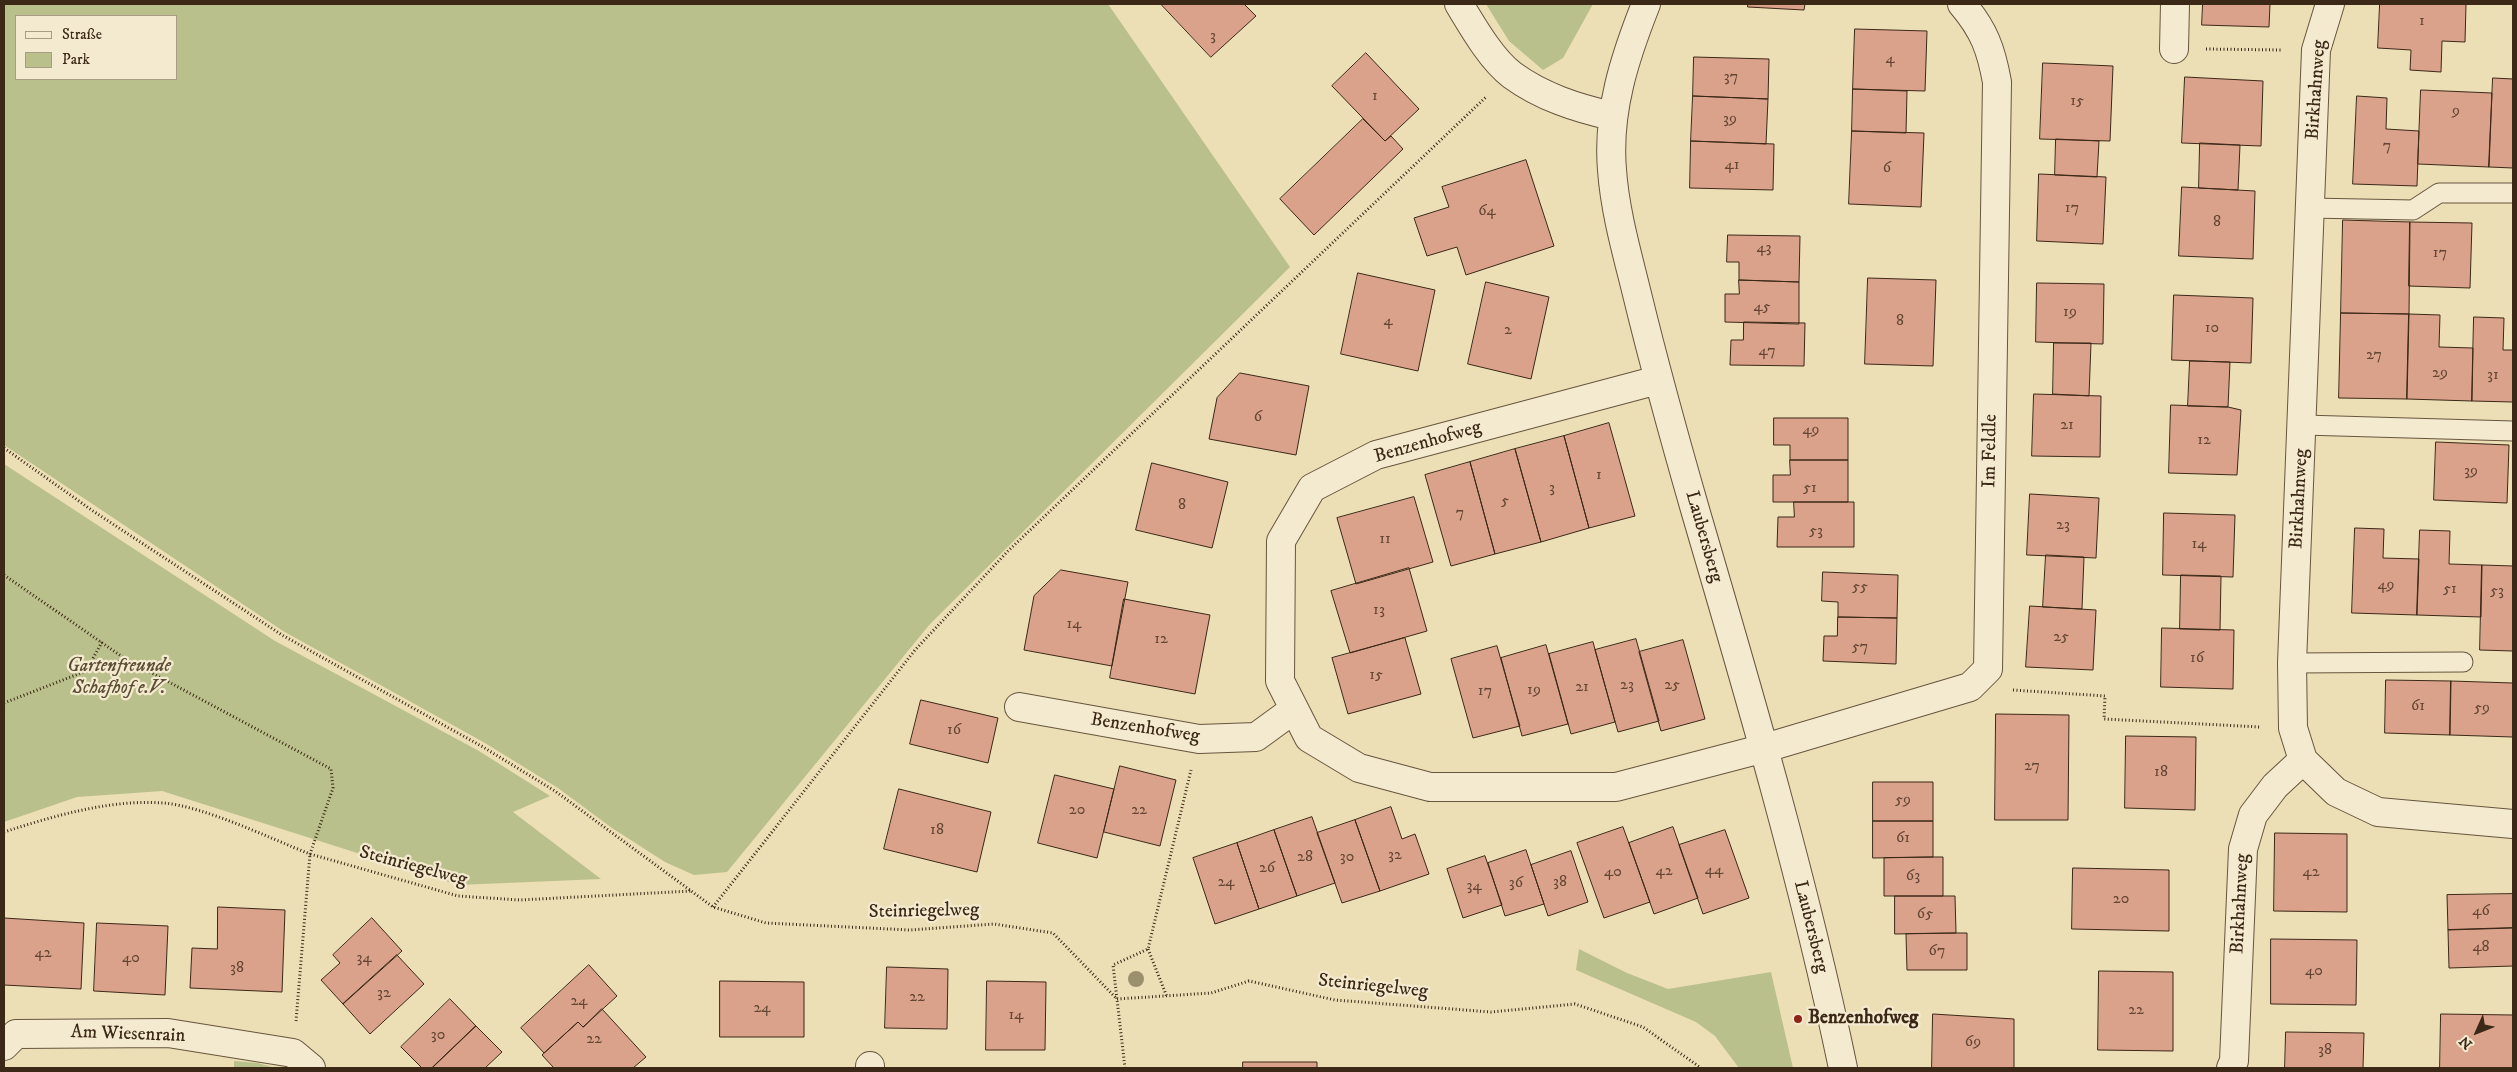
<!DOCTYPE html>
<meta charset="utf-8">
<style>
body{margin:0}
#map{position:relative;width:2517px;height:1072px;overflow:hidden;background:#ecdeb5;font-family:"IM FELL DW Pica",serif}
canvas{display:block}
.frame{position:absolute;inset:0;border:5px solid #3b2817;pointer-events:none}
.legend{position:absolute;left:15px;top:15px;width:162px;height:65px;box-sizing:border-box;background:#f3eacf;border:1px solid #a99c85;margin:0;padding:6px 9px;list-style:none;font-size:15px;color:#3b2817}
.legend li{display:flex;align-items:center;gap:10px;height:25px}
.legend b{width:25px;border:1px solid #a99c85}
.north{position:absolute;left:2452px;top:1007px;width:50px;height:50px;-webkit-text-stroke:4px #f3eacf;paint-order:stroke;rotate:226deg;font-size:14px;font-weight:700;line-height:20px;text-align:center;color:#3b2817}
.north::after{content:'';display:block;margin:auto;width:18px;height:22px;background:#3b2817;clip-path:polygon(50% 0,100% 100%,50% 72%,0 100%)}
</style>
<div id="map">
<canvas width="2517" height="1072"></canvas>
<div class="frame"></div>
<ul class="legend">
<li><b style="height:6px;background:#f3eacf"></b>Straße</li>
<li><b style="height:14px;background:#bac08b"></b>Park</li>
</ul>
<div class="north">N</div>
</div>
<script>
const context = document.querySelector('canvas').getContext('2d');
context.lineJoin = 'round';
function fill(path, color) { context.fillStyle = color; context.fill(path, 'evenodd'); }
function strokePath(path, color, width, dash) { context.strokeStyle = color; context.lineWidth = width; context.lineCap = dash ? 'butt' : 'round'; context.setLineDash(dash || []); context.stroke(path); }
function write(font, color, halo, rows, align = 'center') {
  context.font = font + ' "IM FELL DW Pica",serif'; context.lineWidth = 4.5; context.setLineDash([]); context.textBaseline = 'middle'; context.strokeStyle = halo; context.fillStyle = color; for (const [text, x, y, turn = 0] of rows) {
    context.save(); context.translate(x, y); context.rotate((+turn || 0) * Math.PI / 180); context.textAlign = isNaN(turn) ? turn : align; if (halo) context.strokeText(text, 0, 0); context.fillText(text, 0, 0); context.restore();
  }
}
const green = new Path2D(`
 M4 4H1108L1290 267 930 624 727 872 694 875 665 862 612 828 558 788 485 743 283 631 4 445ZM176 16V79H16V16Z
 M1486 4H1593L1563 58 1543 70 1509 41Z
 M4 464 275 641 479 751 550 796 513 812 601 879 458 885 162 791 77 797 4 822Z
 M1579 949 1627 973 1668 989 1771 972 1793 1068H1739L1715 1036 1696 1022 1576 970Z
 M234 1061 258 1063 275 1068H234Z`);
const building = new Path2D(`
 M1161 4H1244L1256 16 1211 57Z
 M1748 4H1805L1804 10 1748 7Z
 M2203 4H2270L2269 27 2202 25Z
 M2380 4H2466L2465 42 2442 41 2441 72 2410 70 2411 50 2378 48Z
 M1855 29 1927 31 1925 91 1853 89Z
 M1366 53 1419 109 1385 141 1332 86Z
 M1694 57 1769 59 1768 99 1693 96Z
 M2043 63 2113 66 2110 141 2040 139Z
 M2185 77 2263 81 2261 146 2182 143Z
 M2493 78 2513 79V168L2489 167Z
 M1853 89 1907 91 1906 133 1852 131Z
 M2421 90 2492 93 2489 167 2418 164Z
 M1693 96 1768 99 1766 144 1691 141Z
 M2357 96 2387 98 2386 129 2419 131 2417 186 2353 184Z
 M1363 119 1385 141 1391 136 1403 149 1314 235 1280 199Z
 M1852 131 1924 133 1921 207 1849 204Z
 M2056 139 2099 141 2097 177 2055 175Z
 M1691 141 1774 144 1773 190 1690 188Z
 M2200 143 2240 145 2238 190 2199 188Z
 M1526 160 1554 246 1466 275 1457 247 1427 256 1414 218 1449 207 1442 187Z
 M2039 174 2106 177 2103 244 2037 241Z
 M2182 187 2255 191 2253 259 2179 256Z
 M2343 220 2410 222 2409 314 2341 313Z
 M2410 222 2472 223 2470 288 2409 286Z
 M1728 235 1800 236 1799 282 1739 280V262H1727Z
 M1358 273 1435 290 1418 371 1341 354Z
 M1868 278 1936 280 1933 366 1865 364Z
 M1739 280 1799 282V324L1725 322V294H1739Z
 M1486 282 1549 297 1531 379 1468 364Z
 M2037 283 2104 284 2103 344 2036 342Z
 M2174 295 2253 298 2251 363 2172 360Z
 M2341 313 2409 314 2407 399 2339 398Z
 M2409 314 2440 315 2439 347 2473 348 2472 401 2407 399Z
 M2474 317 2504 318 2503 350H2513V402L2472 401Z
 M1744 322 1805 323 1804 366 1730 365 1731 340H1743Z
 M2054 343H2091L2089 396 2053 394Z
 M2190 361 2230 362 2228 407 2188 406Z
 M1240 373 1309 386 1296 455 1209 439 1217 398Z
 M2034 394 2101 396 2100 457 2032 456Z
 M2171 405 2228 407 2241 410 2237 475 2169 473Z
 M1774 418H1848V460H1790V445H1774Z
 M1609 423 1635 516 1589 528 1564 436Z
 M1564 436 1589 528 1541 542 1515 449Z
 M2436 442 2509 445 2507 503 2434 500Z
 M1515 449 1541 542 1495 554 1470 462Z
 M1790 460H1848V502H1773V475H1790Z
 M1470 462 1495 554 1451 566 1425 475Z
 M1152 463 1228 482 1212 548 1136 530Z
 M2030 494 2099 498 2096 558 2027 555Z
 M1414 497 1433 562 1356 584 1337 518Z
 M1794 502H1854V547H1777L1778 517H1794Z
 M2164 513 2235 515 2233 577 2163 575Z
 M2355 528 2384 529 2383 558 2419 559 2417 615 2352 613Z
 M2420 530 2450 531 2449 564 2482 565 2481 617 2417 615Z
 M2046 555 2084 557 2082 609 2043 607Z
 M2482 565 2513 566V651L2480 650Z
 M1409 568 1427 631 1350 653 1331 591Z
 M1061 570 1128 582 1112 666 1024 650 1034 596Z
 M1823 572 1898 575 1897 618 1838 617V602L1822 601Z
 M2181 575 2221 576 2220 630 2180 629Z
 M1124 599 1210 615 1195 694 1110 678Z
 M2030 606 2096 610 2093 670 2026 667Z
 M1838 617 1897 618 1896 664 1823 661 1824 636H1837Z
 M2162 628 2234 630 2233 689 2161 687Z
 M1405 638 1421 694 1348 714 1332 658Z
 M1636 639 1659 721 1618 732 1595 650Z
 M1683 640 1705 719 1661 731 1639 652Z
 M1593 642 1615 722 1571 734 1549 654Z
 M1546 645 1568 724 1522 736 1501 658Z
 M1497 646 1520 726 1473 738 1451 659Z
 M2386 680 2451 681 2450 735 2385 733Z
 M2451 681 2513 683V737L2450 735Z
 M921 700 998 718 988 763 910 744Z
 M1996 714 2069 715 2068 820H1995Z
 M2126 736 2196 737 2195 810 2125 808Z
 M1120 766 1176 780 1160 846 1104 832Z
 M1055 775 1114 789 1097 858 1038 843Z
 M1873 782H1933V821H1873Z
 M899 789 991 812 977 872 884 849Z
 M1391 807 1402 839 1415 834 1429 874 1380 891 1355 820Z
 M1312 817 1335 883 1297 896 1274 830Z
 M1355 820 1380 891 1342 903 1317 833Z
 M1873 821H1933V857L1873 858Z
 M1623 827 1650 902 1604 918 1577 843Z
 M1673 827 1698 898 1654 914 1629 843Z
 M1274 830 1297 896 1259 909 1237 843Z
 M1725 830 1749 898 1703 914 1679 845Z
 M2275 833 2347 834V912L2274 911Z
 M1237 843 1259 909 1215 924 1193 858Z
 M1526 850 1544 904 1505 916 1488 863Z
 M1571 851 1588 902 1548 916 1531 865Z
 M1485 856 1502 905 1463 918 1447 869Z
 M1933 857H1943V896H1884V858Z
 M2073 868 2169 870V931L2072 929Z
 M2513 894V928L2448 930 2447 895Z
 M1895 896H1955L1956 933 1895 934Z
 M218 907 285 910 282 992 190 988 192 948 217 949Z
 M4 918 84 923 81 989 4 985Z
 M372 918 402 951 343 1004 321 980 340 963 333 955Z
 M97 923 168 926 165 995 94 991Z
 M2513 928V966L2449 968 2448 930Z
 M1956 933H1967V970H1907L1906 934Z
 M2271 939 2357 940 2356 1005 2271 1004Z
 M397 955 424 984 370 1034 343 1004Z
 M589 965 617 996 583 1027 578 1022 544 1053 521 1028Z
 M887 967 948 969 947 1029 885 1028Z
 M2099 971 2173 972V1051L2098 1050Z
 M720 981 804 982V1037H720Z
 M987 981 1046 982 1045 1050H986Z
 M450 999 476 1026 432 1068H422L401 1047Z
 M602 1009 646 1057 633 1068H554L542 1055 578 1022 583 1027Z
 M1933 1014 2014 1019V1068H1932Z
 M2441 1014 2513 1015V1068H2440Z
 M476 1026 502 1052 485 1068H432Z
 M2286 1032 2364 1033 2363 1068H2285Z
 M1243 1062H1317V1068H1243Z`);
const path = new Path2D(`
 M2206 49 2283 50
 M4 448 93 511 282 635 483 747 555 791 713 907 766 923 910 930 994 924 1053 933 1117 999 1211 993 1249 981 1335 1000 1491 1012 1575 1004 1643 1027 1701 1068
 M4 575 124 658 331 769 333 788 310 854C269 838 206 807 164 803 110 799 54 816 4 832
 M102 642 92 660 91 669 105 670 124 658
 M2013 690 2105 696 2104 719 2260 727
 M4 703 91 669
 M713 907 915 650 1008 551 1486 97
 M1148 949 1167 997
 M296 1021 310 854 458 896 520 900 691 891
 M1125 1068 1113 965 1148 949 1191 770`);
const service = new Path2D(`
 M2310 208 2413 210 2439 193H2513
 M2303 425 2513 431
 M2292 663 2463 662`);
const minor = new Path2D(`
 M1459 4C1473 27 1491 59 1512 75 1542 97 1577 108 1612 116
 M1646 4C1625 57 1607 111 1612 170 1615 212 1627 253 1637 294 1655 368 1675 440 1696 513 1750 697 1804 881 1843 1068
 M2330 4 2316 50 2292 663 2293 728 2303 760 2336 792 2378 812 2513 824
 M2174 49 2175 4
 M1658 380 1376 455 1312 488 1281 541 1280 681 1309 738 1359 768 1430 787H1616L1765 748 1970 687 1988 669 1997 82C1991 49 1984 30 1962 4
 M1019 707 1199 739 1256 737 1293 710
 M4 1046 16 1034 168 1033 293 1053 311 1068
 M870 1066V1068
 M2231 1068 2234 1061 2243 849 2253 815 2275 786 2303 760`);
const trees = [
 [1136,979]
];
const markers = [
 [1798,1019,5,"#8f2418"]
];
const numberNames = [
 ["1",2422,22],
 ["3",1213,37],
 ["4",1890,60],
 ["37",1731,78],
 ["1",1375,97],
 ["15",2077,102],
 ["9",2456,112],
 ["39",1730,120],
 ["7",2387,147],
 ["41",1732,166],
 ["6",1887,169],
 ["17",2072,209],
 ["64",1487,212],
 ["8",2217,223],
 ["43",1764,249],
 ["17",2440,254],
 ["45",1762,308],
 ["19",2070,313],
 ["4",1388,322],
 ["8",1900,322],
 ["10",2212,329],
 ["2",1508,331],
 ["47",1767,352],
 ["27",2374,356],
 ["29",2440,374],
 ["31",2493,376],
 ["6",1258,418],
 ["21",2067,426],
 ["49",1811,431],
 ["12",2204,441],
 ["39",2471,472],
 ["1",1599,476],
 ["3",1552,489],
 ["51",1810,489],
 ["5",1505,502],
 ["8",1182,506],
 ["7",1460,514],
 ["23",2063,526],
 ["53",1816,532],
 ["11",1385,540],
 ["14",2199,545],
 ["49",2386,586],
 ["55",1860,588],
 ["51",2450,590],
 ["53",2497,592],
 ["13",1379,611],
 ["14",1074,625],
 ["25",2061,638],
 ["12",1161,640],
 ["57",1860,648],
 ["16",2197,659],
 ["15",1376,676],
 ["23",1627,686],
 ["25",1672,686],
 ["21",1582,688],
 ["19",1534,691],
 ["17",1485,692],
 ["61",2418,707],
 ["59",2482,709],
 ["16",954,731],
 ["27",2032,767],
 ["18",2161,773],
 ["59",1903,801],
 ["20",1077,811],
 ["22",1139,811],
 ["18",937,831],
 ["61",1903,839],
 ["32",1395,856],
 ["28",1305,858],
 ["30",1347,858],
 ["26",1267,869],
 ["44",1714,871],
 ["42",1664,872],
 ["40",1613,873],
 ["42",2311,873],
 ["63",1913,877],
 ["24",1226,883],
 ["38",1560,883],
 ["36",1516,884],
 ["34",1474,887],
 ["20",2121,900],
 ["46",2481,912],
 ["65",1925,915],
 ["48",2481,948],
 ["67",1937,952],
 ["42",43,954],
 ["40",131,959],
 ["34",364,959],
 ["38",237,969],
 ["40",2314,972],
 ["32",384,994],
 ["22",917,998],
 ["24",579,1002],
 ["24",762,1009],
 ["22",2136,1011],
 ["14",1016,1016],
 ["30",438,1036],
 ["22",594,1040],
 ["69",1973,1043],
 ["38",2325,1051]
];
const streetNames = [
 ["Birkhahnweg",2317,90,-86],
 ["Benzenhofweg",1428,443,-16],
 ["Im Feldle",1991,451,-89],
 ["Birkhahnweg",2300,499,-87],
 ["Laubersberg",1703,537,74],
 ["Benzenhofweg",1145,729,9],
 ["Steinriegelweg",413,867,15],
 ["Birkhahnweg",2241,904,-87],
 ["Steinriegelweg",924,912,-1],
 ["Laubersberg",1810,927,76],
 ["Steinriegelweg",1373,987,6],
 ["Am Wiesenrain",128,1035,2]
];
const parkNames = [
 ["Gartenfreunde",119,667],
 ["Schafhof e.V.",119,689]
];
const poiNames = [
 ["Benzenhofweg",1808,1019]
];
fill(green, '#bac08b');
fill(building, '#dba28b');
strokePath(building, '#3b2817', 1);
strokePath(service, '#67563e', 21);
strokePath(minor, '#67563e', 30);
strokePath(path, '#3b2817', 3, [1, 2.5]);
strokePath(service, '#f3eacf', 19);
strokePath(minor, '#f3eacf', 28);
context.fillStyle = '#9c8f6e';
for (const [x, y] of trees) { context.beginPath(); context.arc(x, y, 8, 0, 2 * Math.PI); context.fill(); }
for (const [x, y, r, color] of markers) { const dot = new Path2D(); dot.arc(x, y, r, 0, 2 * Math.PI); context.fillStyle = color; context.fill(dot); strokePath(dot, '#f3eacf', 2); }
write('16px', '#634634', null, numberNames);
write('19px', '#3b2817', '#f3eacf', streetNames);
write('italic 19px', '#5b4e34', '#f3eacf', parkNames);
write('bold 19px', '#3b2817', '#f3eacf', poiNames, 'left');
</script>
